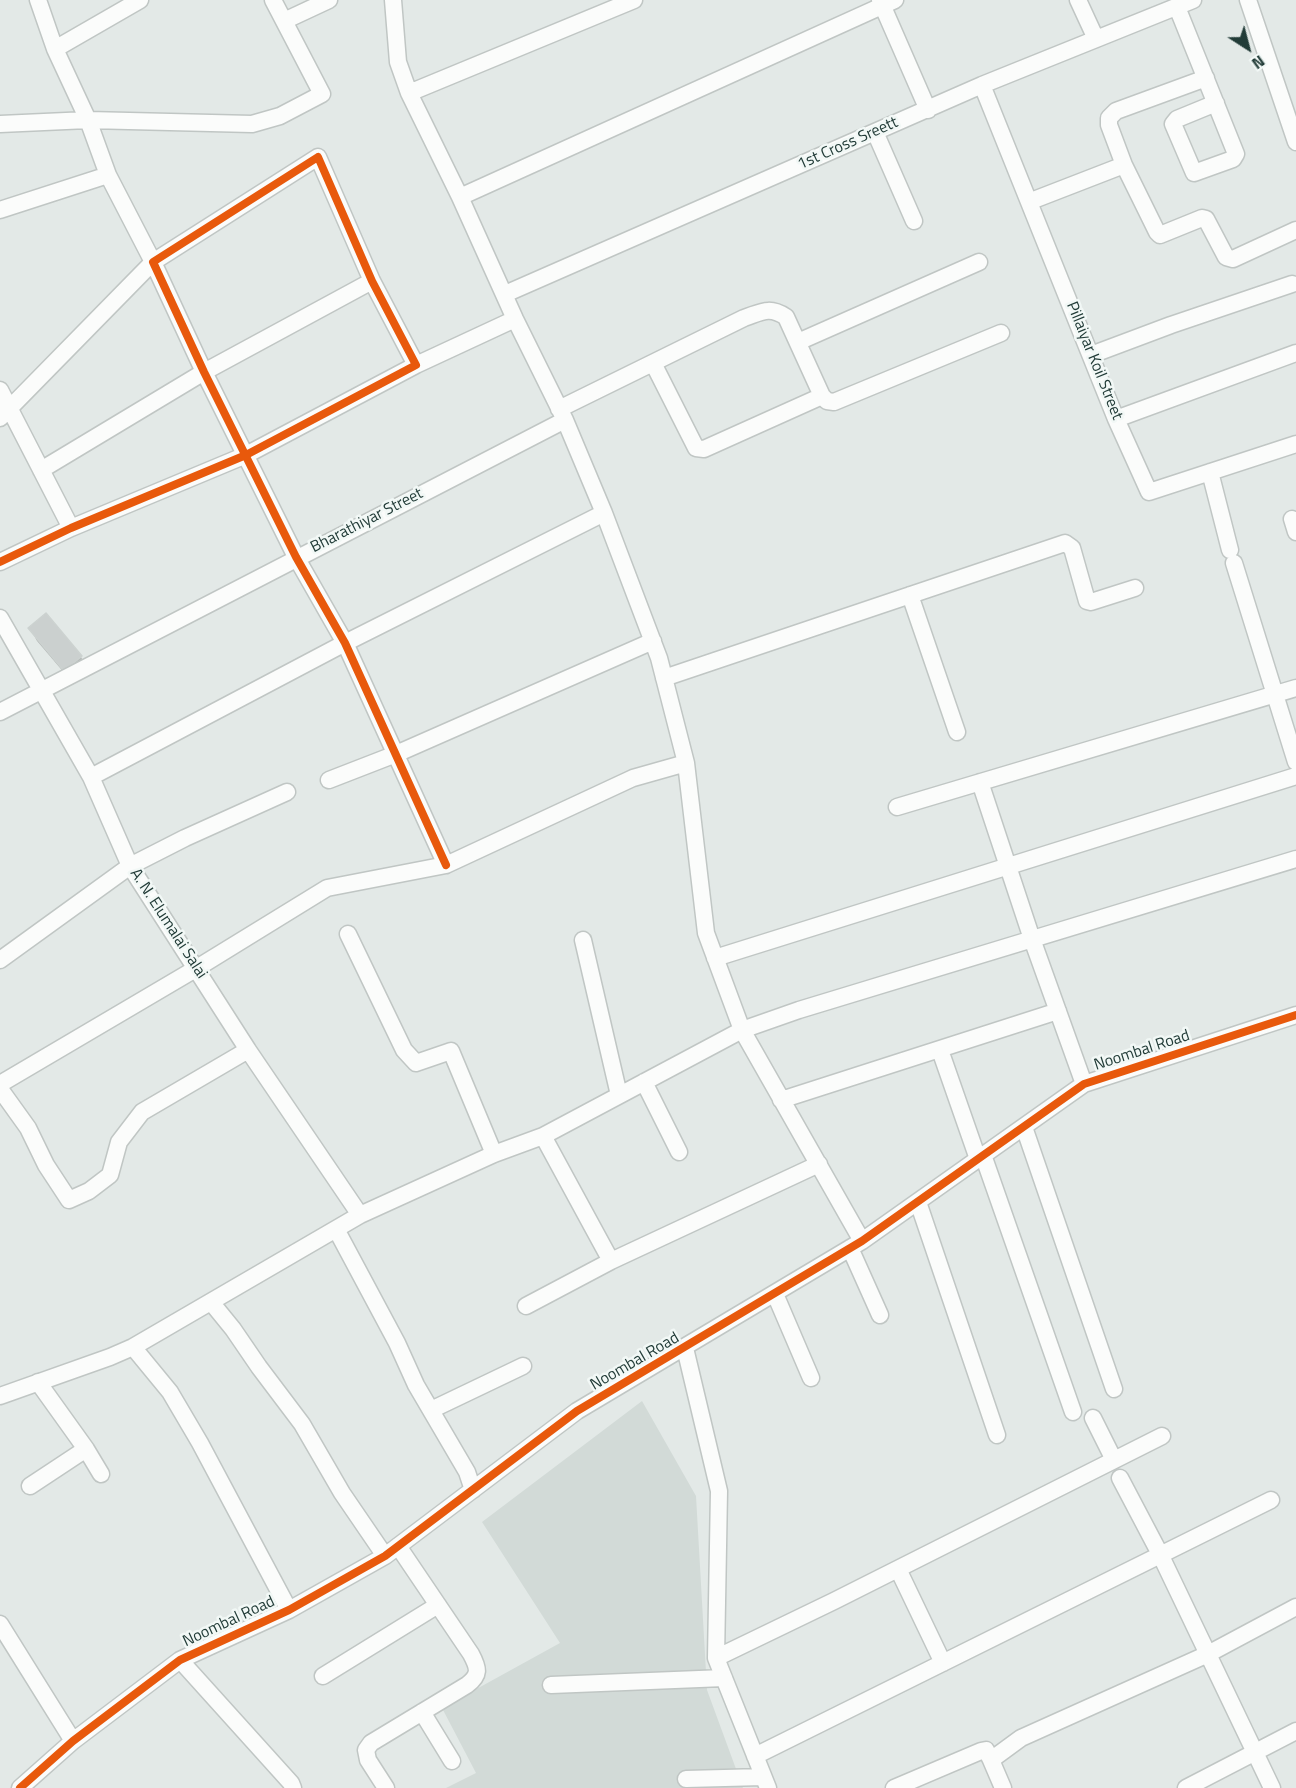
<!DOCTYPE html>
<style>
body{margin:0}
#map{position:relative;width:1296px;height:1788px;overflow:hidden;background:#e3e9e7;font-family:"Titillium Web",sans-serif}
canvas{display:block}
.north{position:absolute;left:1218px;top:18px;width:60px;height:60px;-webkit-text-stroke:4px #f2f8f6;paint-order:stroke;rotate:144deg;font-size:16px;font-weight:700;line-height:24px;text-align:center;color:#223c38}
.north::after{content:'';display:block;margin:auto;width:21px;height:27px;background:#223c38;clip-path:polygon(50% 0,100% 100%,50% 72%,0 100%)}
</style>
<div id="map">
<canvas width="1296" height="1788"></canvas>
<div class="north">N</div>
</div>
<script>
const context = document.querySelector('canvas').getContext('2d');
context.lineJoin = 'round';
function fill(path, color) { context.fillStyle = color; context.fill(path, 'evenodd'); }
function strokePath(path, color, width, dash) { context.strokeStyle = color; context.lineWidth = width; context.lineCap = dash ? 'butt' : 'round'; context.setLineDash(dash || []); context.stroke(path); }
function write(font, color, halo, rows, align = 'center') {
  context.font = font + ' "Titillium Web",sans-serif'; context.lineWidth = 5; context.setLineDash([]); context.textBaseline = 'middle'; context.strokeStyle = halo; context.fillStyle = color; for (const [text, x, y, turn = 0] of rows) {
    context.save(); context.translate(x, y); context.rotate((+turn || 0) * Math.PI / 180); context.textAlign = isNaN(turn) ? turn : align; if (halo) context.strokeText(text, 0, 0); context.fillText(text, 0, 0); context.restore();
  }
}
const built = new Path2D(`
 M642 1401 696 1496 707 1690 743 1788H446L476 1773 442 1708 560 1643 482 1522Z`);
const shadow = new Path2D(`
 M30 628 81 657 88 669 72 682 37 641Z`);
const building = new Path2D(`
 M46 613 82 656 64 671 28 628Z`);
const minor = new Path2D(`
 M393 0 398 62 409 93 460 197 515 319 565 420 604 513 659 658 686 763 706 933 742 1030 862 1241
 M880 0 928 110
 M1078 0 1096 39
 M1248 0 1296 142
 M1177 7 1236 154 1233 159 1194 173 1173 124 1177 119 1216 103
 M284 21 329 0
 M55 49 140 0
 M1206 78 1116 111 1109 118V125L1124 165 1157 232 1160 235 1202 218 1206 219 1226 257 1233 259 1296 230
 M982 85 1116 419 1149 492 1296 444
 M409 93 634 0
 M0 124 88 120 252 124 280 116 322 94 273 0
 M875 132 914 221
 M460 197 895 0
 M1031 201 1124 165
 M0 210 108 175
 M505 294 982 85 1193 0
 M798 342 979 262
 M1091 355 1171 325 1292 284
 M653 363 696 448 704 449 822 396
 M416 365 515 319
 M0 390 71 528
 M559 409 744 318C762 312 769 306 786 317L822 396 827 401 834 402 1001 333
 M0 418 153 262 108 175 88 120 55 49 38 0
 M1116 419 1296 353
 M41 470 204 372 372 281
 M1210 472 1230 550
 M1292 519 1296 532
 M0 562 71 528 246 455 416 365 372 281 318 157 153 262 204 372 296 557 345 643 446 865
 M1234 563 1296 762
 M910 595 957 732
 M0 618 91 777 130 866 248 1050 360 1215
 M664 678 1065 543 1072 548 1087 601 1091 602 1135 588
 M0 712 565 420
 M91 777 345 643 604 513
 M329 780 396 754 653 641
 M980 782 1032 939 1084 1084
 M897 807 1296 688
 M348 934 404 1050 416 1063 451 1051 494 1154
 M583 940 619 1095
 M715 958 1296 776
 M0 960 130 866 185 838 287 792
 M940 1050 978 1159
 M644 1082 679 1152
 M0 1084 197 968 327 888 446 865 633 778 686 763
 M0 1089 28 1128 46 1165 69 1200 89 1191 110 1175 119 1142 142 1112 248 1050
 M781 1100 1058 1011
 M1024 1127 1114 1389
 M543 1136 611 1261
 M983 1155 1073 1412
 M918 1202 997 1435
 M336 1229 397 1343 416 1385 467 1472 473 1490
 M850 1248 880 1315
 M775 1294 811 1378
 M211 1302 233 1329 259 1367 302 1424 342 1493 385 1556
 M526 1306 611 1261 819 1164
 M133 1347 170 1392 200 1443 289 1610
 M685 1348 719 1491 716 1658 768 1788
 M38 1382 86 1449 101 1474
 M0 1396 110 1357 133 1347 360 1215 494 1154 543 1136 742 1030 799 1010 1296 859
 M431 1410 523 1366
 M1093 1418 1114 1460
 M1120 1478 1160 1554 1272 1788
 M30 1486 86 1449
 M898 1569 943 1663
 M0 1624 73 1741
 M716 1658 834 1601 1162 1436
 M180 1660 291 1783 293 1788
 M323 1676 438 1605
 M551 1685 724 1678
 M422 1712 452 1761
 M755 1756 1271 1500
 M686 1779 763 1777
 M20 1788 73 1741 180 1660 289 1610 385 1556 577 1411 862 1241 1084 1084 1296 1015
 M386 1788 368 1760 366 1750 371 1743 467 1685C480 1675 479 1669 471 1654L398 1546
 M894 1788 981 1751 986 1750 991 1760
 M1003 1788 991 1760 1021 1738 1208 1654 1296 1607
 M1186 1788 1296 1731`);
const cycleway = new Path2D(`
 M0 562 71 528 246 455 416 365 372 281 318 157 153 262 204 372 296 557 345 643 446 865
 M20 1788 73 1741 180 1660 289 1610 385 1556 577 1411 862 1241 1084 1084 1296 1015`);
const streetNames = [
 ["1st Cross Sreett",848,144,-24],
 ["Pillaiyar Koil Street",1094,361,68],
 ["Bharathiyar Street",367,521,-27],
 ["A. N. Elumalai Salai",168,924,57],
 ["Noombal Road",1142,1051,-18],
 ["Noombal Road",635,1362,-30],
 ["Noombal Road",229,1622,-25]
];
fill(built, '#d2dad7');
fill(shadow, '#0003');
fill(building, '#cbd0cf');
strokePath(building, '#ccd2d0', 1.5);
strokePath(minor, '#c0c6c4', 19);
strokePath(minor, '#fbfcfb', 16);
strokePath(cycleway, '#e8590c', 8);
write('16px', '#223c38', '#f2f8f6', streetNames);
</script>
